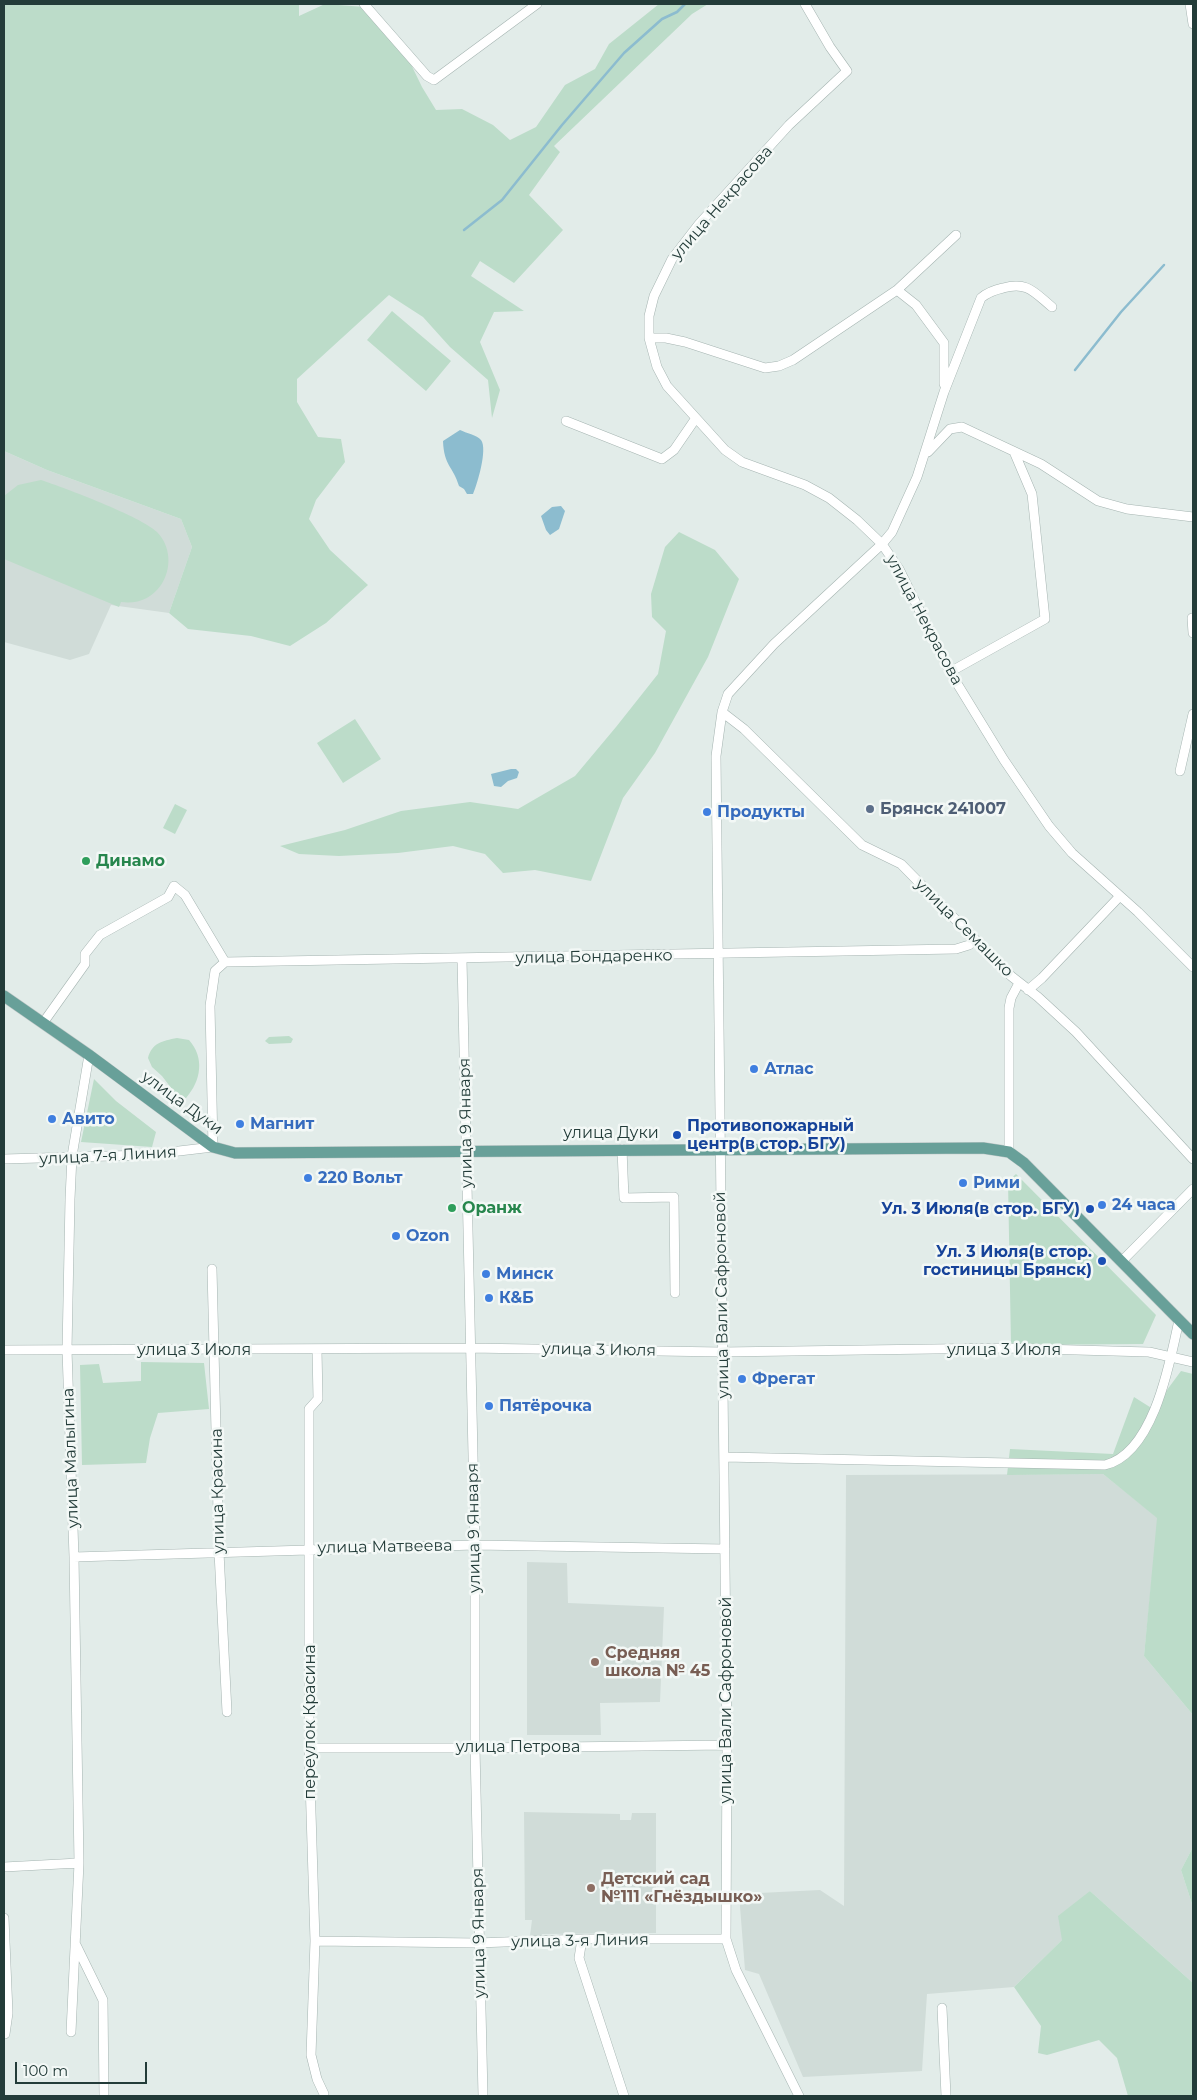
<!DOCTYPE html>
<meta charset="utf-8">
<style>
body{margin:0}
#map{position:relative;width:1197px;height:2100px;overflow:hidden;background:#e2ece9;font-family:Montserrat,sans-serif}
canvas{display:block}
.frame{position:absolute;inset:0;border:5px solid #233c39;pointer-events:none}
.scale{position:absolute;left:15px;top:2062px;width:132px;height:22px;box-sizing:border-box;border:2px solid #233c39;border-top:0;padding-left:6px;font-size:15px;line-height:18px;white-space:nowrap;color:#233c39;-webkit-text-stroke:4px #f3f8f6;paint-order:stroke}
</style>
<div id="map">
<canvas width="1197" height="2100"></canvas>
<div class="frame"></div>
<div class="scale">100 m</div>
</div>
<script>
const context = document.querySelector('canvas').getContext('2d');
context.lineJoin = 'round';
function fill(path, color) { context.fillStyle = color; context.fill(path, 'evenodd'); }
function strokePath(path, color, width, dash) { context.strokeStyle = color; context.lineWidth = width; context.lineCap = dash ? 'butt' : 'round'; context.setLineDash(dash || []); context.stroke(path); }
function write(font, color, halo, rows, align = 'center') {
  context.font = font + ' Montserrat,sans-serif'; context.lineWidth = 5; context.setLineDash([]); context.textBaseline = 'middle'; context.strokeStyle = halo; context.fillStyle = color; for (const [text, x, y, turn = 0] of rows) {
    context.save(); context.translate(x, y); context.rotate((+turn || 0) * Math.PI / 180); context.textAlign = isNaN(turn) ? turn : align; if (halo) context.strokeText(text, 0, 0); context.fillText(text, 0, 0); context.restore();
  }
}
const built = new Path2D(`
 M4 451 47 470 181 519 192 547 169 613 111 605 89 654 70 660 4 642Z
 M1103 1474 1158 1518 1144 1656 1193 1715V1847L1181 1870 1193 1907V1983L1090 1891 1062 1940 1014 1987 927 1994 922 2071 803 2077 759 1974 745 1970 739 1894 820 1890 844 1906 846 1475Z
 M527 1562 567 1563 568 1603 664 1607 660 1702 600 1703 601 1735H527Z
 M524 1812 620 1814V1820H631L632 1813H656V1933L542 1934 541 1937 530 1936 532 1920H525Z`);
const green = new Path2D(`
 M4 4H299V16L325 4 365 7 403 48 422 87 436 110 462 109 493 125 510 140 536 127 565 85 595 69 609 44 659 4H708L692 14 554 146 560 152 529 195 563 230 514 283 480 261 471 276 524 311 494 312 480 342 500 390 492 418 488 380 450 347 423 317 389 295 297 379V402L318 437 341 439 345 462 316 500 309 519 330 550 368 585 326 623 290 646 251 636 188 629 169 613 192 547 181 519 47 470 4 451Z
 M392 311 451 361 426 391 367 340Z
 M41 480C65 488 140 516 157 532 171 546 172 569 161 585 151 599 138 604 121 602L119 607 4 559V496L18 485Z
 M679 532 715 550 739 579 708 657 655 753 623 798 591 881 535 870 503 873 485 854 453 846 398 853 339 856 299 854 280 846 345 830 401 811 470 802 518 809 575 776 616 727 658 674 666 631 652 617 651 594 665 547Z
 M355 719 381 759 343 783 317 743Z
 M175 804 187 810 175 834 163 828Z
 M289 1036 293 1039 291 1043 269 1044 265 1041 269 1037Z
 M177 1038 189 1040C205 1058 201 1081 186 1098L178 1097 162 1076 152 1067 148 1058C152 1043 162 1041 177 1038Z
 M94 1079 116 1101 156 1132 152 1147 81 1142Z
 M1016 1174 1156 1315 1143 1344 1011 1345 1008 1181Z
 M141 1362 204 1363 209 1409 158 1413 150 1438 146 1463 82 1465 80 1365 99 1364 103 1383 141 1381Z
 M1181 1371 1193 1374V1715L1144 1656 1157 1518 1103 1474 1007 1475 1010 1449 1113 1454 1134 1397 1153 1409Z
 M1193 1847V1907L1181 1870Z
 M1090 1891 1193 1983V2096H1128L1117 2058 1099 2040 1047 2055 1038 2053 1041 2026 1014 1987 1062 1940 1058 1916Z`);
const water = new Path2D(`
 M460 430C466 433 477 435 481 440 488 449 477 485 473 494H467L464 489 459 486C453 466 444 466 443 441Z
 M561 506 565 511 559 529 550 535 546 530 541 516 552 507Z
 M511 769H516L519 772 517 778 508 781 501 787 494 786 491 774Z`);
const stream = new Path2D(`
 M464 230 502 200 562 125 624 53 662 19 677 12 685 4
 M1075 370 1121 312 1164 265`);
const minor = new Path2D(`
 M364 4 427 76 434 80 537 4
 M805 4 830 47 847 71 789 125 699 224 672 259 654 296 649 316V338L657 367 667 386 725 450 742 462 805 485 829 498 857 520 882 544 899 569 950 672 1004 760 1049 826 1072 853 1138 912 1193 967
 M1190 4 1193 24
 M897 290 916 305 944 343V384
 M649 338H666L685 342 765 368 779 366 793 360 897 290 956 235
 M566 421 662 459 674 450 696 418
 M928 452 950 429 962 427 1041 464 1098 501 1127 509 1193 517
 M1192 618 1193 633
 M950 672 1045 619 1032 494 1015 454
 M722 712 744 729 862 845 901 864 1011 976 1038 997 1076 1032 1193 1159
 M1180 771 1193 714
 M462 959 475 1545V1748L483 2096
 M1028 990 1042 978 1120 896
 M43 1023 85 964V954L100 935 168 897 174 886 185 895 225 962
 M622 1149 624 1198 674 1197 675 1293
 M1009 1152V1008L1011 998 1019 983
 M4 1159 145 1155 213 1147 210 1006 215 971 225 962 956 949 969 945 975 940
 M1121 1262 1193 1189
 M212 1269 219 1552 227 1712
 M4 1350 469 1348 722 1352 1004 1348 1149 1352 1193 1362
 M317 1350 318 1399 309 1409V1748L315 1941 311 2055 317 2079 324 2094
 M724 1457 1105 1465C1154 1453 1170 1362 1179 1320
 M74 1557 475 1545 725 1549
 M309 1748H475L727 1745
 M4 1867 79 1863
 M4 1918 8 2013 5 2034
 M582 1939 579 1958 624 2096
 M315 1941 478 1943 582 1939H726
 M76 1945 103 2000 104 2096
 M942 2008 946 2096
 M71 2032 79 1863 74 1557 67 1350 70 1199 72 1156 89 1055
 M799 2096 736 1970 726 1939 727 1745 716 756 722 712 728 694 774 644 882 544 892 532 917 477 944 392 981 298C988 292 994 290 1003 288 1027 281 1034 292 1052 307`);
const major = new Path2D(`
 M4 996 89 1055 213 1147 235 1153 983 1148 1009 1152 1024 1163 1193 1334`);
const markers = [
 [870,809,5,"#5c6f8a"],
 [707,812,5,"#3f7fe0"],
 [86,861,5,"#2e9e5b"],
 [754,1069,5,"#3f7fe0"],
 [52,1119,5,"#3f7fe0"],
 [240,1124,5,"#3f7fe0"],
 [677,1135,5,"#1a4fb4"],
 [308,1178,5,"#3f7fe0"],
 [963,1183,5,"#3f7fe0"],
 [1102,1205,5,"#3f7fe0"],
 [452,1208,5,"#2e9e5b"],
 [1090,1209,5,"#1a4fb4"],
 [396,1236,5,"#3f7fe0"],
 [1102,1261,5,"#1a4fb4"],
 [486,1274,5,"#3f7fe0"],
 [489,1298,5,"#3f7fe0"],
 [742,1379,5,"#3f7fe0"],
 [489,1406,5,"#3f7fe0"],
 [595,1662,5,"#8d6e63"],
 [591,1888,5,"#8d6e63"]
];
const streetNames = [
 ["улица Некрасова",722,203,-49],
 ["улица Некрасова",924,620,62],
 ["улица Семашко",964,928,45],
 ["улица Бондаренко",594,957,-1],
 ["улица Дуки",182,1103,36],
 ["улица 9 Января",466,1123,-91],
 ["улица Дуки",611,1133],
 ["улица 7-я Линия",108,1156,-3],
 ["улица Вали Сафроновой",722,1295,-91],
 ["улица 3 Июля",194,1350],
 ["улица 3 Июля",599,1350,1],
 ["улица 3 Июля",1004,1350],
 ["улица Малыгина",71,1458,-92],
 ["улица Красина",218,1491,-91],
 ["улица 9 Января",474,1528,-91],
 ["улица Матвеева",385,1547,-1],
 ["улица Вали Сафроновой",726,1700,-90],
 ["переулок Красина",310,1722,-90],
 ["улица Петрова",518,1747],
 ["улица 9 Января",479,1933,-91],
 ["улица 3-я Линия",580,1941,-1]
];
const serviceNames = [
 ["Брянск 241007",880,809]
];
const shopNames = [
 ["Продукты",717,812],
 ["Атлас",764,1069],
 ["Авито",62,1119],
 ["Магнит",250,1124],
 ["220 Вольт",318,1178],
 ["Рими",973,1183],
 ["24 часа",1112,1205],
 ["Ozon",406,1236],
 ["Минск",496,1274],
 ["К&Б",499,1298],
 ["Фрегат",752,1379],
 ["Пятёрочка",499,1406]
];
const leisureNames = [
 ["Динамо",96,861],
 ["Оранж",462,1208]
];
const transitNames = [
 ["Противопожарный",687,1126,"left"],
 ["центр(в стор. БГУ)",687,1144,"left"],
 ["Ул. 3 Июля(в стор. БГУ)",1080,1209],
 ["Ул. 3 Июля(в стор.",1092,1252],
 ["гостиницы Брянск)",1092,1270]
];
const educationNames = [
 ["Средняя",605,1653],
 ["школа № 45",605,1671],
 ["Детский сад",601,1879],
 ["№111 «Гнёздышко»",601,1897]
];
fill(built, '#d0dcd8');
fill(green, '#bcdcc9');
fill(water, '#8cbccf');
strokePath(stream, '#8cbccf', 2.5);
strokePath(minor, '#a5b4b1', 10);
strokePath(major, '#c1c8c8', 12);
strokePath(minor, '#fff', 9);
strokePath(major, '#68a099', 11);
for (const [x, y, r, color] of markers) { const dot = new Path2D(); dot.arc(x, y, r, 0, 2 * Math.PI); context.fillStyle = color; context.fill(dot); strokePath(dot, '#f3f8f6', 2); }
write('16px', '#233c39', '#f3f8f6', streetNames);
write('bold 16px', '#4e5e75', '#f3f8f6', serviceNames, 'left');
write('bold 16px', '#366cbe', '#f3f8f6', shopNames, 'left');
write('bold 16px', '#27864d', '#f3f8f6', leisureNames, 'left');
write('bold 16px', '#164399', '#f3f8f6', transitNames, 'right');
write('bold 16px', '#785e54', '#f3f8f6', educationNames, 'left');
</script>
